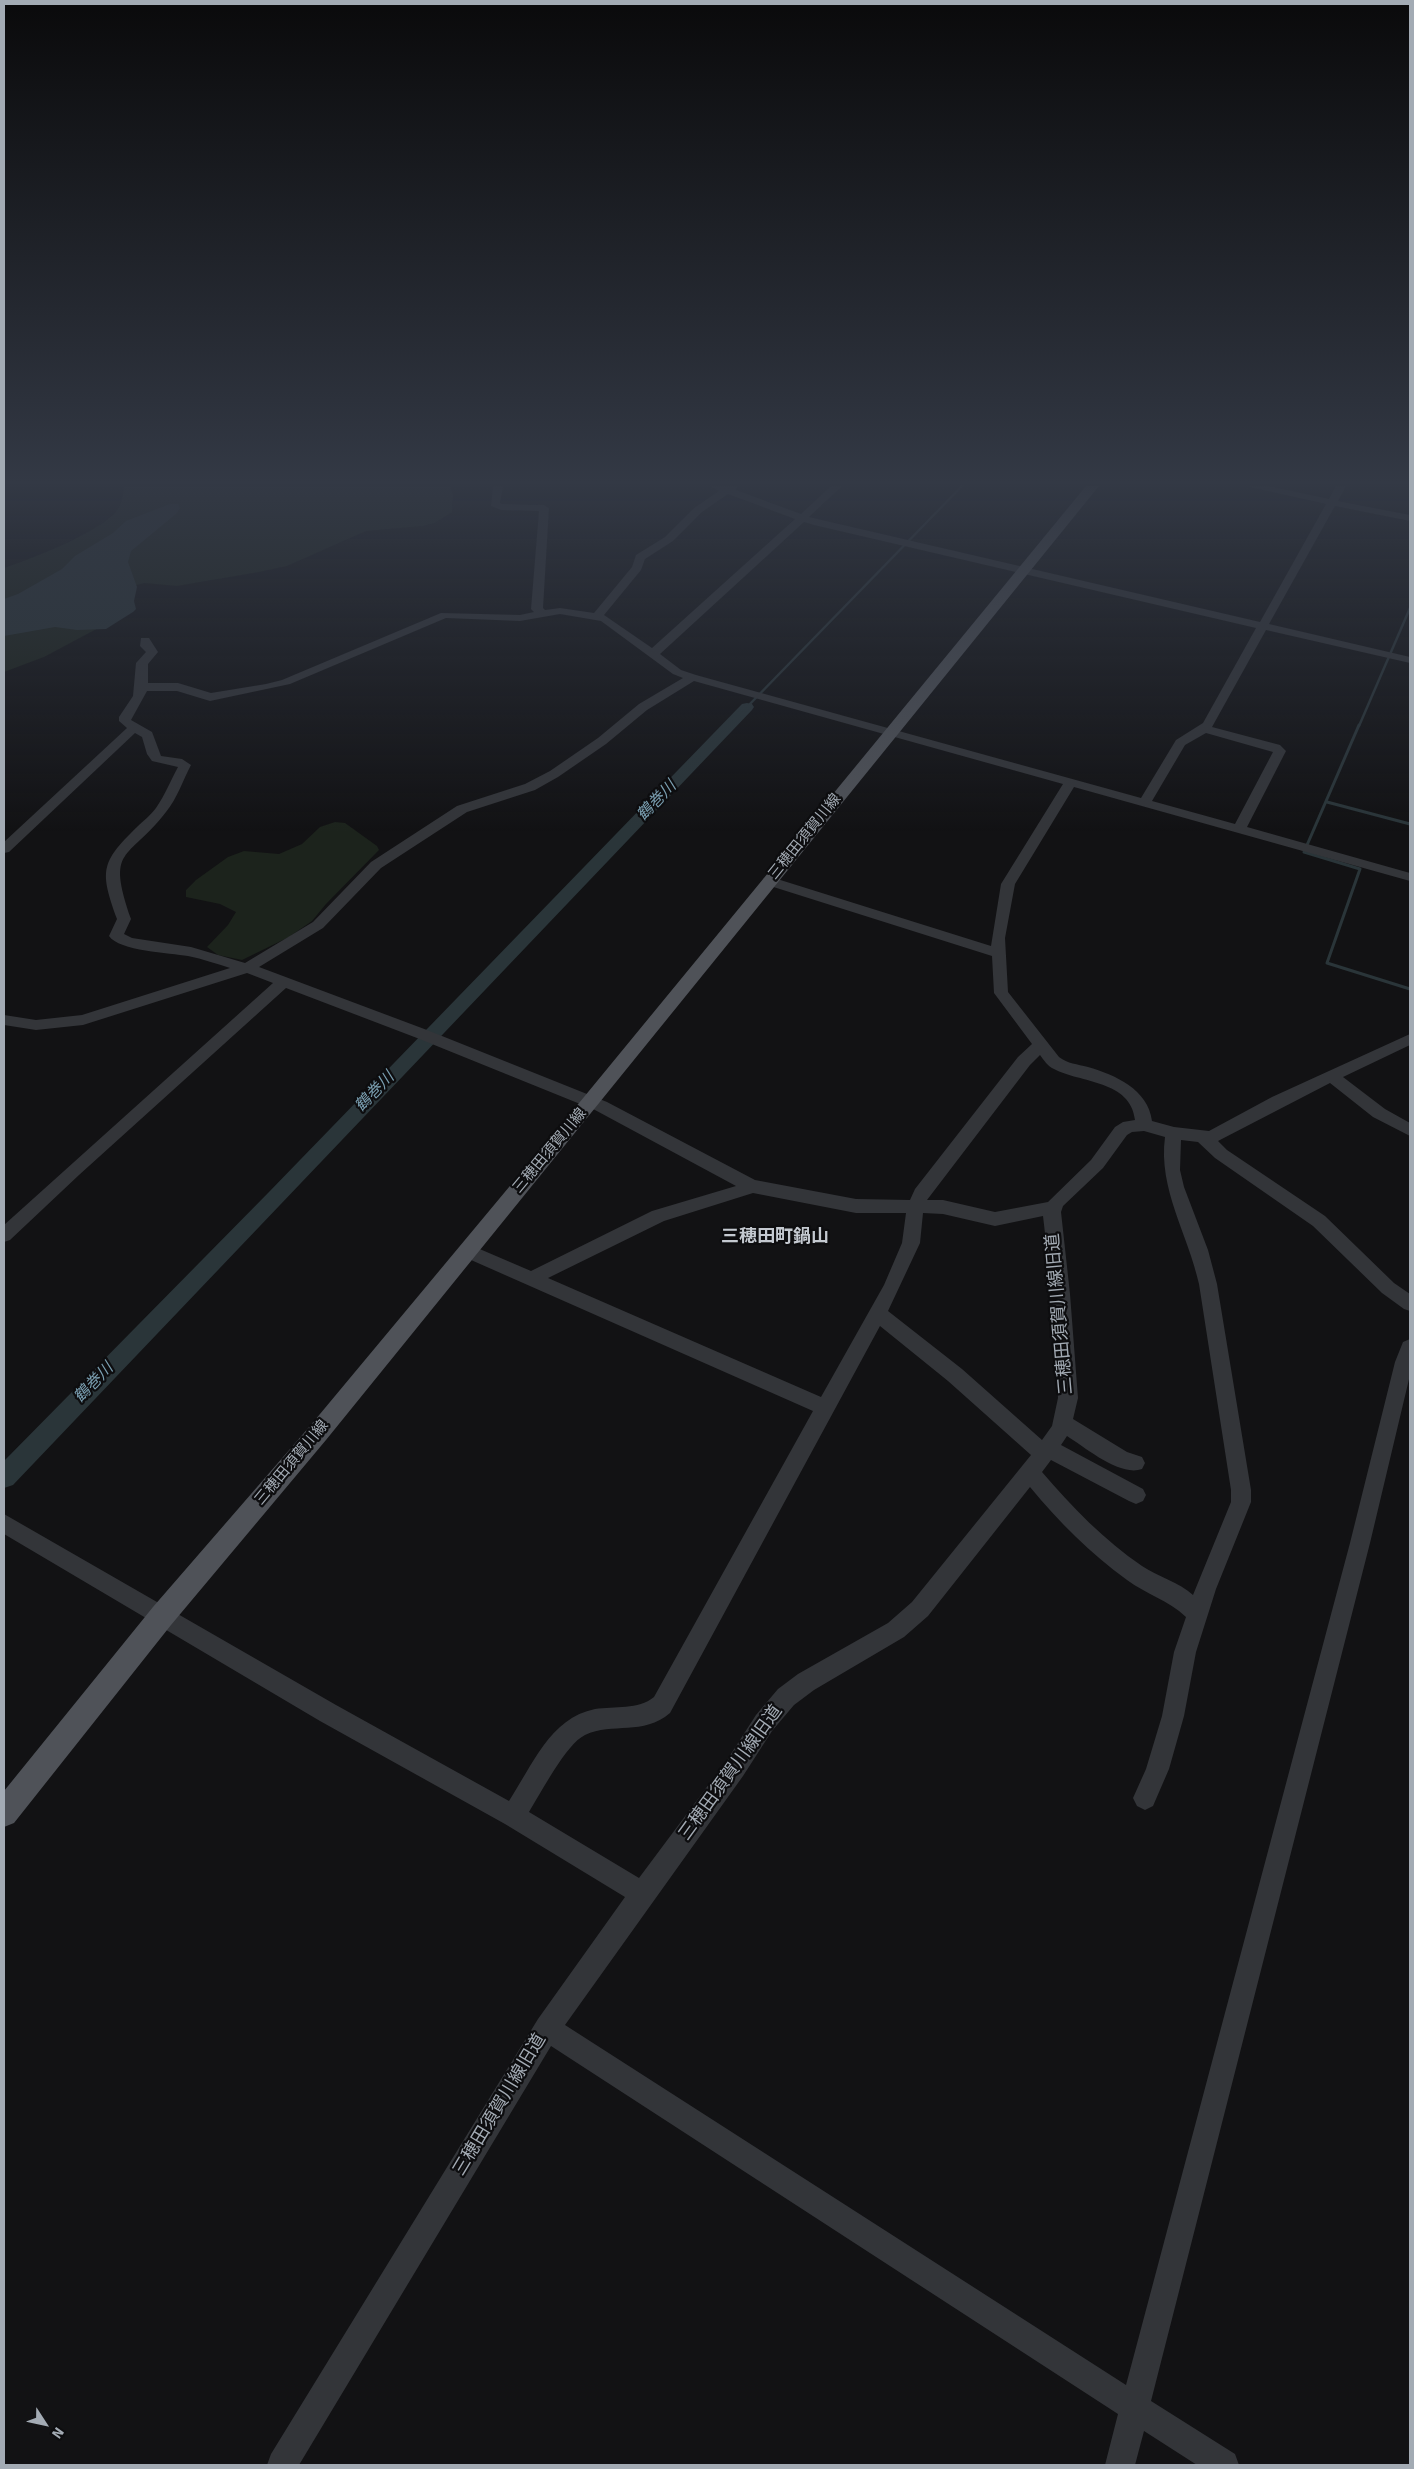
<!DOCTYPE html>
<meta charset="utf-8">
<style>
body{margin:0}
#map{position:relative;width:1414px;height:2469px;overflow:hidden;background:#121214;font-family:Signika,sans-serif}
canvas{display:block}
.frame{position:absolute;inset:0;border:5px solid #a3abb4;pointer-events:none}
.north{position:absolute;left:20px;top:2399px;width:50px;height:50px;-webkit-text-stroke:4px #0d0d0f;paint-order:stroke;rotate:125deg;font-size:14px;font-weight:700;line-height:20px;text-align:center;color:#a3abb4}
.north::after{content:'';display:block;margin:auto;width:18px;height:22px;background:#a3abb4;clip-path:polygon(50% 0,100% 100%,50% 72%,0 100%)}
</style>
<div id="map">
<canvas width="1414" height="2469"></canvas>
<div class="frame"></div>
<div class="north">N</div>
</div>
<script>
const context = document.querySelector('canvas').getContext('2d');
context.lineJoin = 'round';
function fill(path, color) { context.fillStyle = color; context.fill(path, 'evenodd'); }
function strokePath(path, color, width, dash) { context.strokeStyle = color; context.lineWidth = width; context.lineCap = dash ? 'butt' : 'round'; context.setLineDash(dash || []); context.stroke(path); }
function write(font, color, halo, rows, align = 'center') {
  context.font = font + ' Signika,"Noto Sans JP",sans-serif'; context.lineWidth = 4.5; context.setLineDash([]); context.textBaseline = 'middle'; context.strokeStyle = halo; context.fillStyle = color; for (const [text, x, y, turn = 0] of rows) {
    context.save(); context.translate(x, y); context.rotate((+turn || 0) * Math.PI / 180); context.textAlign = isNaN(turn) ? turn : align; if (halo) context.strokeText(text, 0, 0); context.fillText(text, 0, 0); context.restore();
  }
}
const green = new Path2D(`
 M124 486H450L453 495 452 512 435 523 423 526 366 531 287 566 259 572 177 586 144 583 130 587 106 624 44 657 4 672V568C35 557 88 537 113 515 120 509 124 495 124 486Z
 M335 822 345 823 377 846 379 850 326 904 312 921 289 937 242 960 218 955 207 947 228 925 236 912 220 904 186 897V890L196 880 228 857 244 851 279 854 302 844 320 827Z`);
const water = new Path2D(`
 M170 504H178L180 508 177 513 131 551 128 562 137 587 134 601 136 609 133 612 106 629 77 630 55 627 4 636V599L18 594 62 569 75 556 113 533 126 521Z`);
const streamFar1 = new Path2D(`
 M747 707 962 486
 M1359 726 1410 608`);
const stream = new Path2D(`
 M1359 725 1304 852 1360 869 1327 963 1410 989
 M1327 802 1410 824`);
const river = new Path2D(`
 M747 703 752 704 754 707 752 710 13 1485 4 1488V1461L268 1193 742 704Z`);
const minor = new Path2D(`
 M493 486H503L500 503 503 504 544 505 549 508 543 608 545 610 560 608 594 613 632 567 636 555 665 537 694 508 719 491 710 486H737L736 490 801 514 831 486H842L809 517 1260 622 1326 504 1246 486H1268L1329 499 1336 486H1346L1338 501 1410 515V521L1335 506 1269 624 1410 657V663L1266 630 1212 727 1280 745 1286 751 1247 827 1410 873V881L1074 787 1015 884 1005 938 1008 992 1059 1057C1068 1064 1077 1064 1088 1067 1115 1075 1148 1089 1152 1121L1174 1127 1209 1131 1272 1097 1410 1034V1045L1343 1077 1385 1109 1410 1123V1136L1373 1117 1330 1083 1218 1141 1227 1150 1325 1216 1394 1283 1410 1294V1311L1404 1309 1382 1293 1313 1226 1215 1158 1198 1142 1181 1140 1180 1170 1184 1187 1208 1250 1217 1284 1251 1490V1502L1216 1589 1196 1652 1184 1716 1169 1769 1153 1806 1145 1810 1137 1806 1133 1798 1146 1769 1162 1716 1174 1652 1186 1617C1168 1600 1146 1594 1127 1580 1090 1553 1059 1522 1030 1487L928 1616 904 1637 814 1690 794 1705 772 1731 743 1776 565 2025 1126 2385 1350 1543 1395 1362 1403 1342 1410 1339V1375L1370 1543 1151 2401 1235 2454 1239 2465H1197L1144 2431 1135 2465H1105L1118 2414 551 2046 299 2465H267L271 2454 538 2019 625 1897 505 1824 320 1721 4 1534V1514L336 1705 509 1801C532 1766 550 1718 595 1709 615 1706 638 1710 654 1697L813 1411 462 1256 459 1251 462 1246 468 1244 531 1271 652 1211 736 1186 595 1110 417 1038 286 988 79 1175 10 1240 4 1242V1225L273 983 247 973 83 1025 36 1030 4 1025V1015L36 1020 82 1015 230 968C217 964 203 959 188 956 170 953 119 951 109 936L117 919C100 871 100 863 137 827 143 821 151 815 156 808 165 795 171 780 178 767L152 761 147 754 142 737 135 733 9 852 4 853V842L127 728 119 721V717L133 696 136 663 146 652 140 646 141 638H149L158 652 148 664V683H178L211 693 266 684 282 680 441 613 520 615 534 612 531 609 539 511 501 510 491 506ZM728 494 795 519 652 648 604 615 641 570 645 559 673 541 702 512ZM804 522 814 525 1256 628 1203 723 1176 740 1141 798 696 675 681 670 660 654ZM560 614 601 621 673 674 683 678 639 704 598 738 550 771 525 784 457 806 371 862 313 922 245 963 191 947 132 938 124 934 131 919C106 846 127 862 166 812 177 799 183 780 191 765L182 759 161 756 152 732 131 720 147 691H177L210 701 290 684 446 618 520 621ZM694 681 1063 784 1001 884 991 946 774 878H764L762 881 764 884 992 956 994 993 1032 1044 1018 1057 915 1189 910 1200 856 1199 755 1180 607 1102 427 1030 259 967 323 928 381 868 467 812 535 790 558 777 606 744 647 710ZM1206 733 1273 752 1235 824 1152 801 1185 745ZM1040 1055C1044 1060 1047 1066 1054 1069 1080 1083 1131 1080 1135 1120L1123 1122 1115 1127 1091 1160 1048 1202 995 1212 943 1200H927L1030 1065ZM1144 1131 1165 1137C1158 1189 1188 1234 1199 1284L1231 1490V1502L1193 1595C1179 1582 1158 1577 1142 1566 1104 1540 1072 1507 1042 1472L1051 1460 1129 1501 1136 1504 1143 1501 1146 1495 1143 1489 1061 1445 1067 1436C1086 1448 1120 1477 1142 1469L1145 1463 1142 1457 1127 1452 1073 1419 1078 1398 1070 1294 1061 1212 1063 1206 1103 1168 1127 1135 1132 1132ZM753 1193 856 1213H906L902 1243 884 1285 821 1397 548 1278 664 1221ZM923 1213 943 1214 995 1226 1043 1216 1052 1294 1058 1398 1052 1426 1042 1440 962 1369 888 1311 920 1243ZM880 1326 948 1381 1031 1455 912 1602 888 1623 798 1674 778 1689 756 1715 727 1760 639 1878 529 1812C541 1793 566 1744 585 1735 613 1722 643 1736 670 1713Z`);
const major = new Path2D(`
 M1086 486H1099L326 1440 171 1625 14 1823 4 1827V1791L153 1607 310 1426 584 1097Z`);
const streetNames = [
 ["三穂田須賀川線",805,837,-51],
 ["三穂田須賀川線",550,1151,-50],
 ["三穂田須賀川線",292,1463,-50]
];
const waterNames = [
 ["鶴巻川",657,801,-46],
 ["鶴巻川",375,1092,-46],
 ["鶴巻川",94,1383,-46]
];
const quarterNames = [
 ["三穂田町鍋山",775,1237]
];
const nearStreetnames = [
 ["三穂田須賀川線旧道",1060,1314,-95],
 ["三穂田須賀川線旧道",731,1773,-54],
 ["三穂田須賀川線旧道",500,2105,-59]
];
fill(green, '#1c231c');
fill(water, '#2a3539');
strokePath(streamFar1, '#2a3539', 2.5);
strokePath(stream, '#2a3539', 3);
fill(river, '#2a3539');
fill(minor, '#333539');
fill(major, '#4f5258');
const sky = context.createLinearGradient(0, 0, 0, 832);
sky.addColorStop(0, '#0a0a0b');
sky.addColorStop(0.58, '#333945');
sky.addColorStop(1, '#33394500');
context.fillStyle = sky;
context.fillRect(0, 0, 1414, 832);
write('15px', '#a3abb4', '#0d0d0f', streetNames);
write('italic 16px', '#7a9eb0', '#0d0d0f', waterNames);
write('bold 18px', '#c4c9d0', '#0d0d0f', quarterNames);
write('18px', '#a3abb4', '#0d0d0f', nearStreetnames);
</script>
